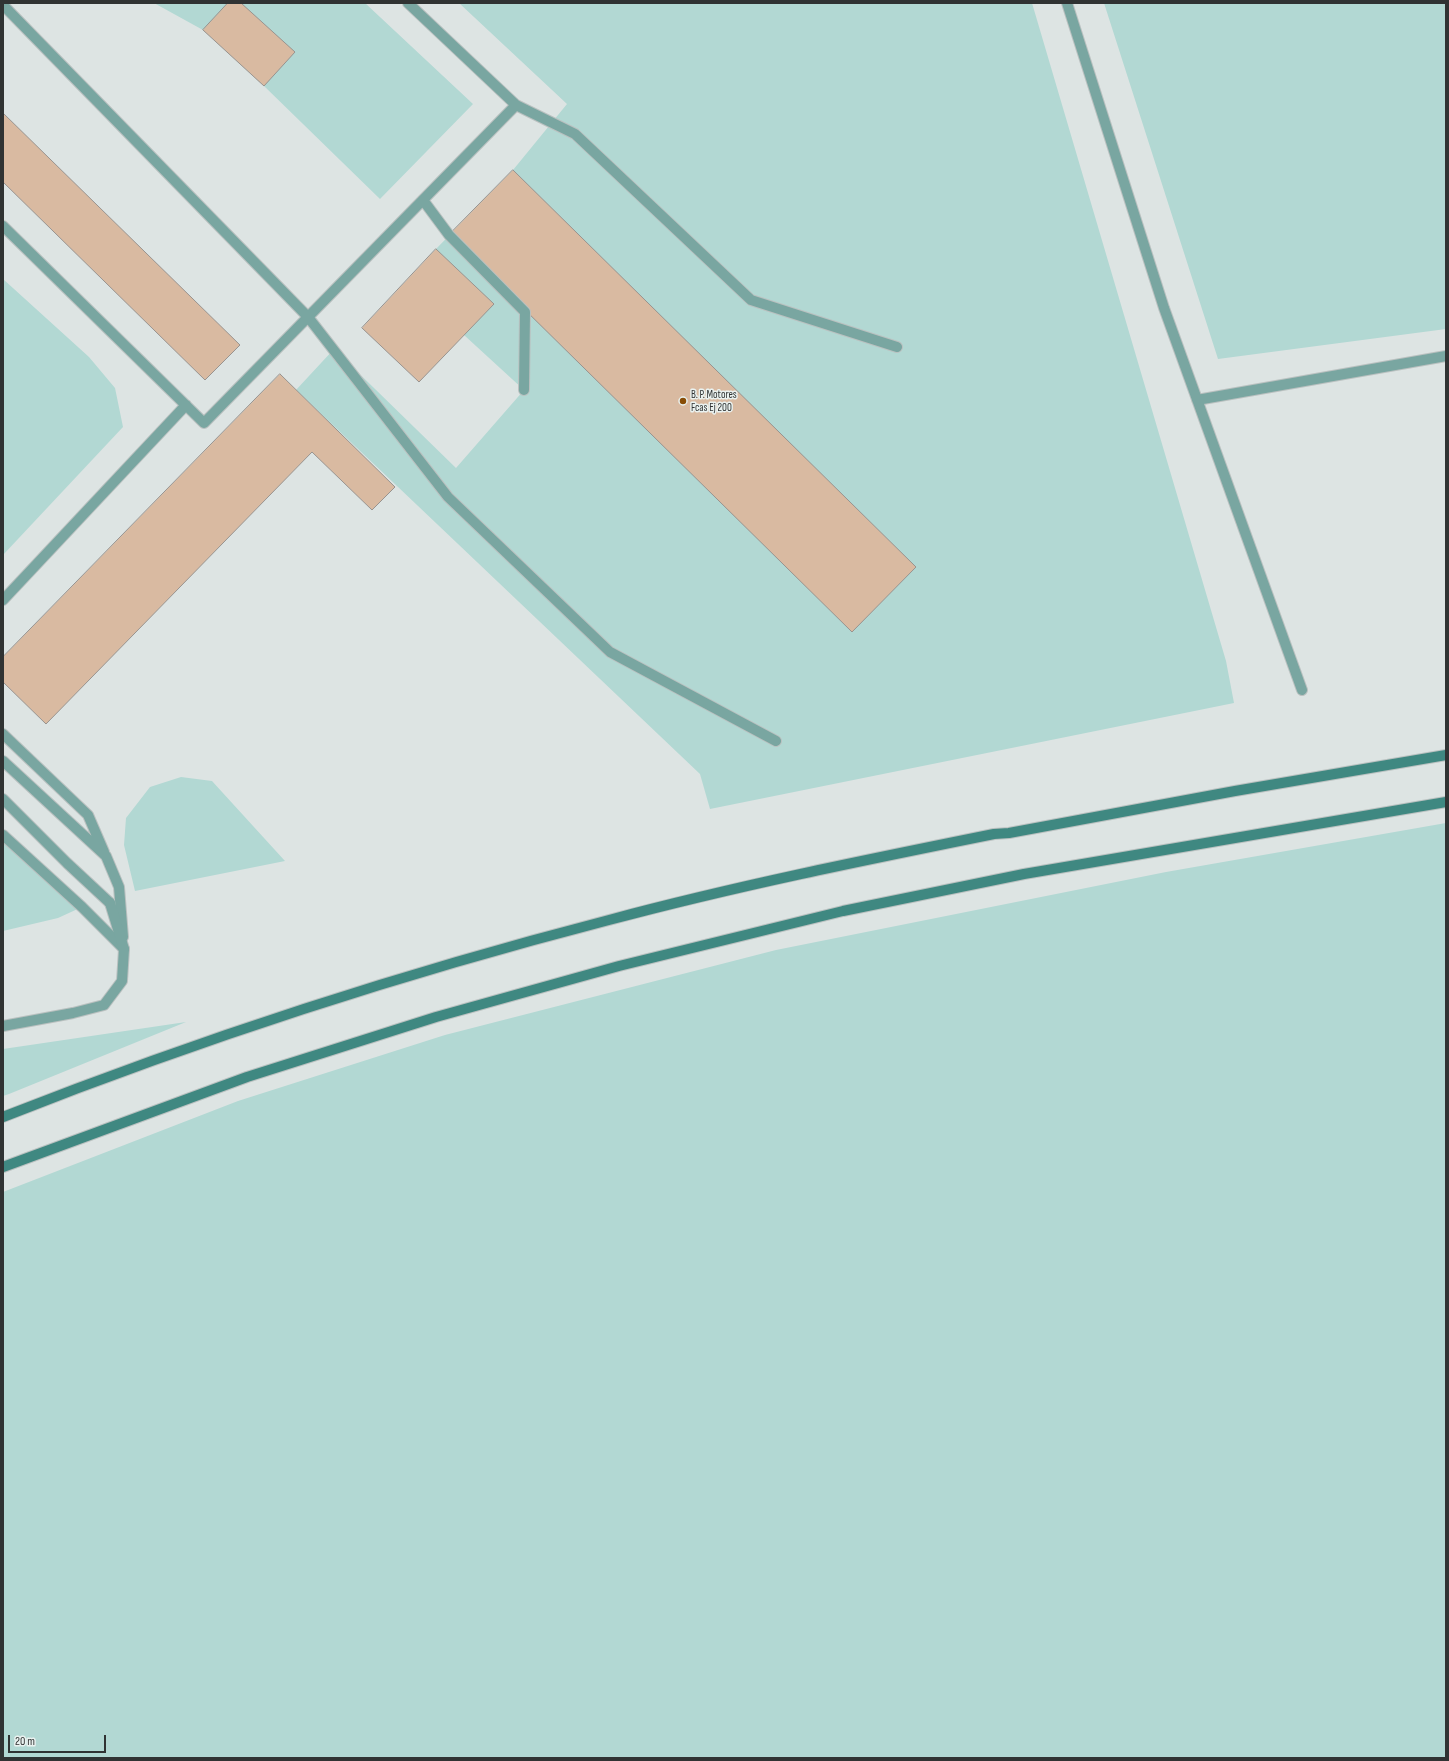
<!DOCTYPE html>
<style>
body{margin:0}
#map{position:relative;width:1449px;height:1761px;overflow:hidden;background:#dde4e3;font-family:"Sofia Sans Condensed",sans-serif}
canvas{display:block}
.frame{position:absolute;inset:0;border:4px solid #303333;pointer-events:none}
.scale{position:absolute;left:8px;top:1735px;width:98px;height:18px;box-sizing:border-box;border:2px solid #303333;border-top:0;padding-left:5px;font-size:12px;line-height:14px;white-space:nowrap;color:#303333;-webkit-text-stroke:3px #eaf2f0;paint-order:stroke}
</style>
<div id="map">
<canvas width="1449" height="1761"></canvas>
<div class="frame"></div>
<div class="scale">20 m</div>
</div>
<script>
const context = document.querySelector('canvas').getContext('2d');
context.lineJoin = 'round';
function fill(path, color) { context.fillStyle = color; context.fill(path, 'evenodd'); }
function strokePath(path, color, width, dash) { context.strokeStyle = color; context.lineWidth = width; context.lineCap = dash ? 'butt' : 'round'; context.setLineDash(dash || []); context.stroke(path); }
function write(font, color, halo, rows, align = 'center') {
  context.font = font + ' "Sofia Sans Condensed",sans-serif'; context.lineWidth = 3; context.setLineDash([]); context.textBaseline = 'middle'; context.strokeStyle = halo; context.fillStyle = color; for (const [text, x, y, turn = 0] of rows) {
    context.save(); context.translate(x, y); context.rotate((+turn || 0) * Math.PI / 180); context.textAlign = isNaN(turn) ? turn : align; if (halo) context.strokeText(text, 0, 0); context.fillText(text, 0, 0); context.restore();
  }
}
const green = new Path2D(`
 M154 3H365L473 104 380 199 264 86 203 30Z
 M459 3H1032L1226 661 1234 703 710 809 700 774 296 390 334 349 456 468 524 390 464 335 436 249 513 170 567 104Z
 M1104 3H1446V329L1218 359Z
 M3 279 89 357 115 388 123 427 3 555Z
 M181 777 212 781 285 861 135 891 124 845 126 818 150 787Z
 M1446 823V1758H3V1192L238 1101 445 1035 776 950 1166 872Z
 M3 835 82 907 58 918 3 931Z
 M186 1022 9 1094 3 1096V1049Z`);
const building = new Path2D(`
 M228 3H241L295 52 264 86 203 30Z
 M3 113 240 345 205 380 3 182Z
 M513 170 916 567 852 632 449 235Z
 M436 249 494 304 419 382 362 328Z
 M280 374 395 487 372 510 312 452 46 724 3 682V657Z`);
const lane = new Path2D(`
 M1067 3 1164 308 1302 690
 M3 5 308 317 448 497 610 652 776 741
 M516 105 575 134 751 300 897 347
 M423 200 449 235 525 312 524 390
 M3 226 204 423 516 105 408 3
 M1197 400 1446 356
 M3 600 186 405
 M3 734 88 815 104 852
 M3 761 106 856 119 887 123 937
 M3 799 67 863 110 903
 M3 835 82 907 124 949`);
const street = new Path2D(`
 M3 1026 73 1013 104 1005 122 981 124 949 110 903`);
const secondary = new Path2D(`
 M3 1117C201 1039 404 973 609 920 736 886 865 860 994 834L1009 833 1235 791 1446 755
 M3 1167 247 1077 436 1017 619 966 843 911 1024 874 1446 802`);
const markers = [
 [683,401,4,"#884d06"]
];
const poiNames = [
 ["B. P. Motores",691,395],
 ["Fcas Ej 200",691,408]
];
fill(green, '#b2d8d3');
fill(building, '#d9baa1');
strokePath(building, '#98938f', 1);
strokePath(lane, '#bac1c0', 12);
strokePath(street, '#bac1c0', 12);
strokePath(secondary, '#bac1c0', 12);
strokePath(lane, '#79a6a1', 10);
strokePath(street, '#79a6a1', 10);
strokePath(secondary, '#3f8881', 10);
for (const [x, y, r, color] of markers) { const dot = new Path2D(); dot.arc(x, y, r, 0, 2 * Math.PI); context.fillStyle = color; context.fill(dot); strokePath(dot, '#eaf2f0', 1.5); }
write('11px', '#303333', '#eaf2f0', poiNames, 'left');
</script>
